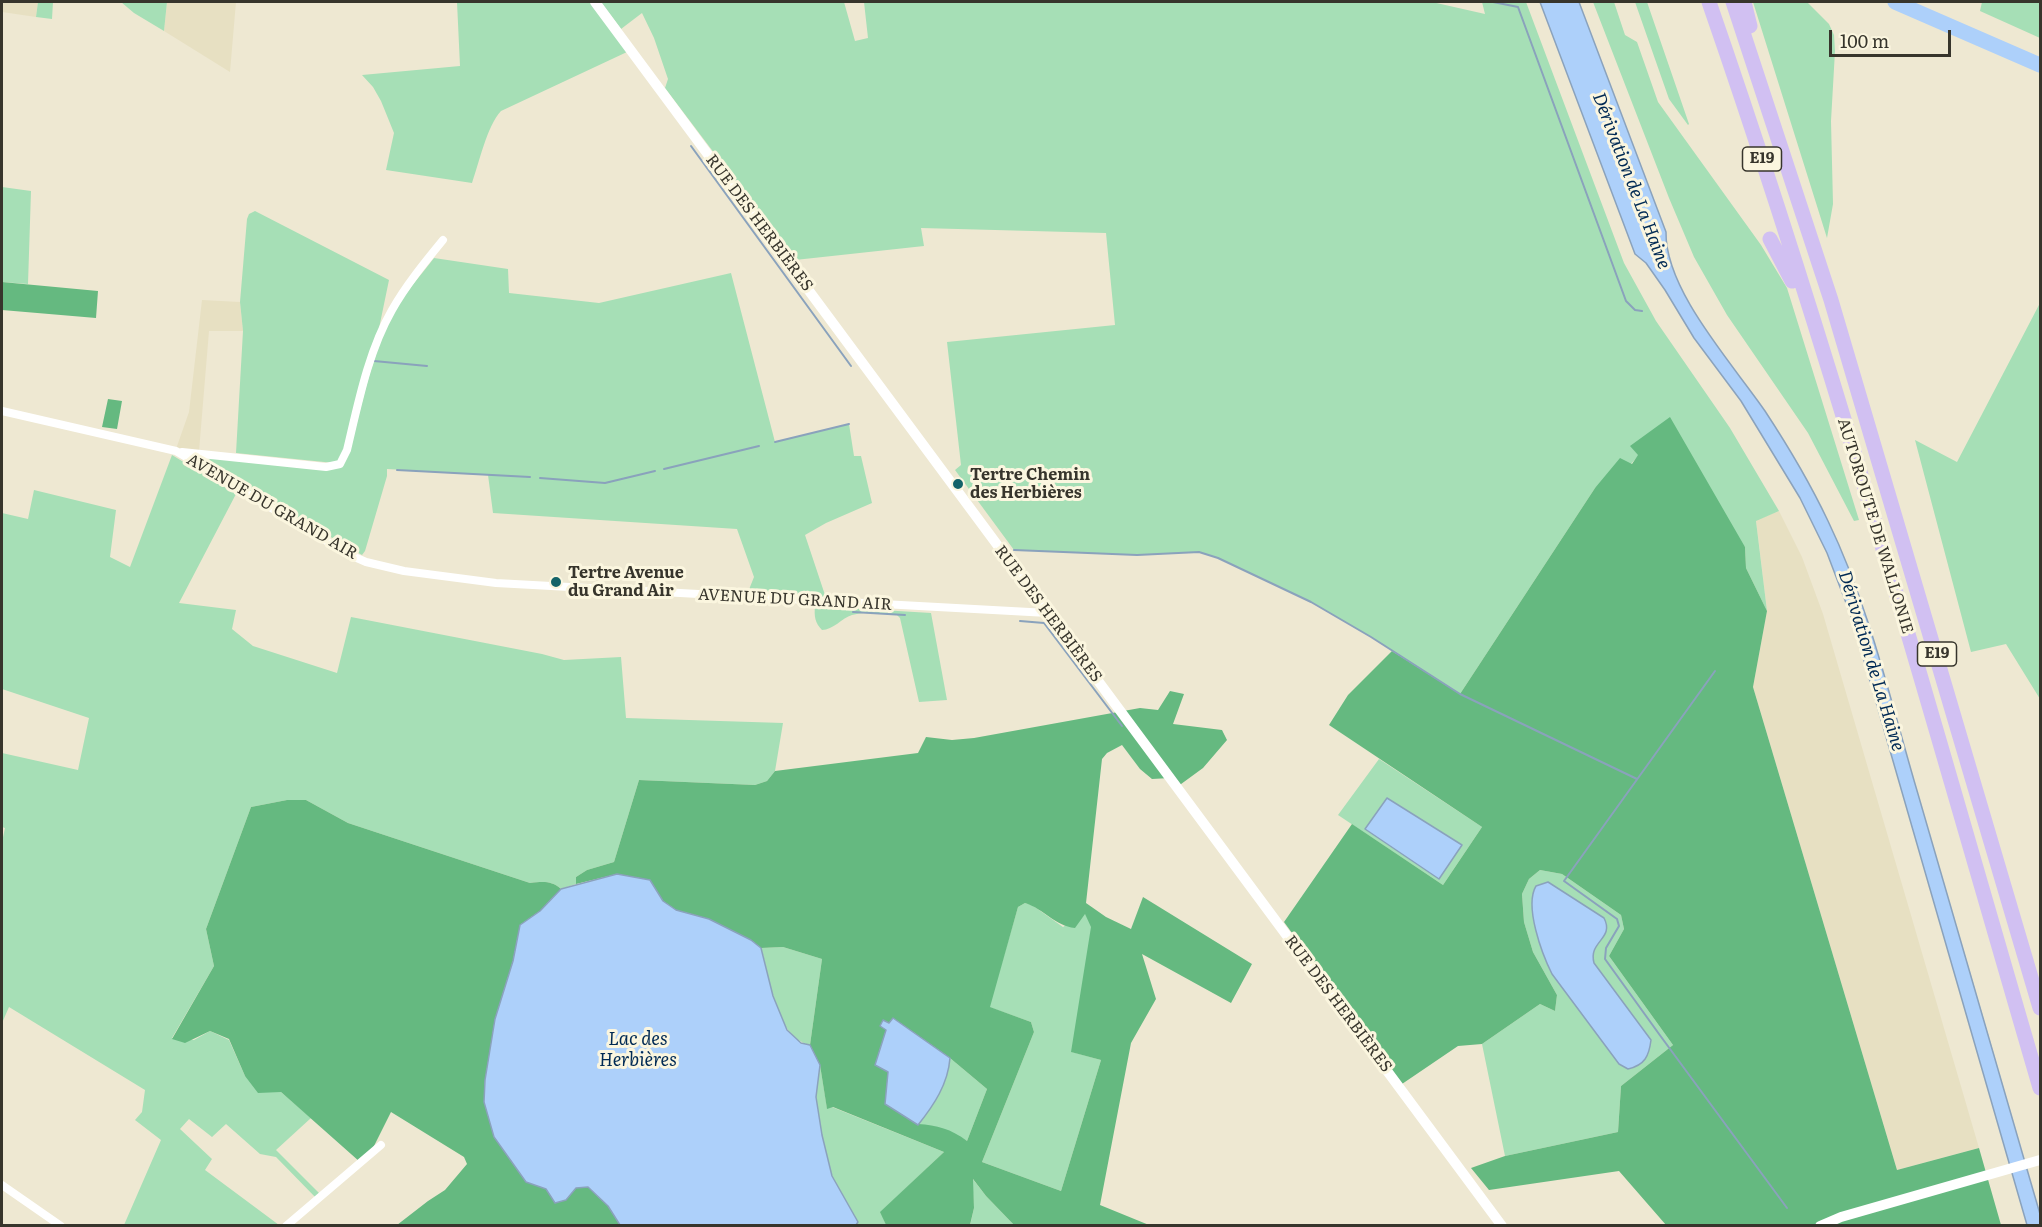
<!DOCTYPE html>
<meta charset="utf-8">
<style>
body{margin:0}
#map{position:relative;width:2042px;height:1227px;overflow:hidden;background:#eee8d2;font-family:Literata,serif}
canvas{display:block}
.frame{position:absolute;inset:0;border:3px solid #37352c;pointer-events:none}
.scale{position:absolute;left:1829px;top:30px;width:122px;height:27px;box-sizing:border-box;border:3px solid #37352c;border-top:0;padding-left:8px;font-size:18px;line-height:21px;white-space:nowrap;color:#37352c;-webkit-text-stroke:4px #fbf6df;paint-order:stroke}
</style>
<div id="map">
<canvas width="2042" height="1227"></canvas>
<div class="frame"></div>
<div class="scale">100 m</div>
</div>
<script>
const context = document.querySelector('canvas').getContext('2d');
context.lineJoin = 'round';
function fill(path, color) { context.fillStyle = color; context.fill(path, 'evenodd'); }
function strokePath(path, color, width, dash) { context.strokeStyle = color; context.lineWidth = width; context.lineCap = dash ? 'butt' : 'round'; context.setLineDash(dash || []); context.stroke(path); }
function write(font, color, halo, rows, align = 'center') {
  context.font = font + ' Literata,serif'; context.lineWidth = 6; context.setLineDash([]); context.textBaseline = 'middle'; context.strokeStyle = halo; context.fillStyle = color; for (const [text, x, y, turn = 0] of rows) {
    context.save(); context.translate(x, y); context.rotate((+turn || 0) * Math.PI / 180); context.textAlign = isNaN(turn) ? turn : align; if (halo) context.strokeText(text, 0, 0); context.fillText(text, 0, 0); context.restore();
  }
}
const built = new Path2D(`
 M2 2H38L36 17 2 12Z
 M167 2H236L230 72 164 31Z
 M202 300 240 302 243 331H209L199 451 176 449 189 412Z
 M1779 511 1802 557 1823 614 1979 1148 1897 1170 1753 687 1767 611 1756 520Z`);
const green = new Path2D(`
 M38 2H53L52 19 36 17Z
 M121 2H167L164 31 134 13Z
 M457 2H590L627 52 501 111C487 126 479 163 472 183L386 170 394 133 381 101 373 87 362 75 460 66Z
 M601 2H844L855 41 868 38 864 2H1432L1485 14 1482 2H1526L1624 263 1656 321 1730 428 1779 511 1756 521 1767 611 1746 568 1745 547 1631 446 1639 455 1631 464 1595 488 1460 694 1371 637 1311 602 1218 558 1199 552 1137 555 1014 550 955 470 961 465 947 342 1115 325 1106 233 921 228 924 246 795 260 665 88 668 79 654 38 642 13 621 29Z
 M1593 2H1614L1625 35 1637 42 1658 102 1761 245 1787 288 1859 520 1854 521 1808 433 1727 315 1694 257 1669 198Z
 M1635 2H1647L1689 124 1688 125 1669 99Z
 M1753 2H1807L1829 24 1834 35 1835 51 1831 121 1833 204 1827 238Z
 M1982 2H2040V38L1980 11Z
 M2 187 31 191 28 284 2 282Z
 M255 211 389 280 377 338 342 457 334 463 236 453 243 331 240 302 247 219 249 214Z
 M434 258 508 269 509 293 599 303 731 273 775 442 849 424 854 456H861L872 503 826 523 805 535 826 598 748 592 754 577 737 529 493 513 488 475 387 469V476L365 551 362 555 207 466 210 458 322 469 349 454C362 406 371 353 396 309 406 291 422 274 434 258Z
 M2040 303V699L2006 644 1971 652 1915 440 1957 462Z
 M172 455 236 494 179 603 236 610 232 629 253 646 337 673 351 617 542 654 564 660 621 657 626 718 783 723 775 771 767 781 755 785 639 780 614 862 587 870 576 877V884L561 889C551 880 542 882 530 883L348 823 306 800H287L251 807 206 929 214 966 172 1038 194 1040 210 1031 229 1040 245 1076 281 1092 311 1118 276 1150 321 1195 317 1199 276 1157 260 1154 226 1124 212 1137 189 1119 180 1129 212 1159 205 1170 279 1225H124L161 1140 135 1120 142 1112 145 1090 9 1007 2 1023V842L5 828 2 827V753L78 770 89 718 2 689V513L28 519 34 490 116 510 110 557 130 567Z
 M815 606 931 613 947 700 919 702 900 618 897 615C882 613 867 611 852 615 842 618 833 630 822 630 815 623 814 616 815 606Z
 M1379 759 1482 827 1443 885 1338 815Z
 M1540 870 1562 874 1621 915 1624 929 1609 956 1673 1045 1621 1086 1618 1132 1505 1156 1482 1044 1540 1004 1555 1011 1557 995 1533 952 1524 922 1522 894 1529 879Z
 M1025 903 1032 905 1063 927 1085 913 1092 927 1072 1052 1101 1060 1061 1191 982 1162 1034 1032 1031 1022 989 1007 1018 907Z
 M783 947 822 959 810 1045C774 1036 771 978 761 948Z
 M950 1058 987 1089 967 1141 918 1125C934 1105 948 1083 950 1058Z
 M820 1065 827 1108 832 1107 944 1152 881 1212 886 1225H856L858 1222 832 1176 822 1135 816 1097Z
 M972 1178 986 1196 1014 1225 970 1226 974 1208Z`);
const forest = new Path2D(`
 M2 282 98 291 96 318 2 310Z
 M108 399 122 401 117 429 102 427Z
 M1670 417 1745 547 1746 568 1767 611 1753 687 1897 1170 1979 1148 2001 1225H1666L1619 1171 1489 1190 1471 1168 1505 1156 1618 1132 1621 1086 1673 1045 1609 956 1624 929 1621 915 1562 874 1540 870 1529 879 1522 894 1524 922 1533 952 1557 995 1555 1011 1540 1004 1482 1044 1458 1046 1402 1084 1284 922 1352 824 1443 885 1482 827 1329 725 1348 695 1392 651 1460 694 1595 488 1620 458 1632 464 1638 455 1630 446Z
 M1170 691 1184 694 1173 724 1222 730 1227 740 1203 768 1177 787 1170 778 1152 779 1140 769 1122 745 1107 753 1102 759 1086 903 1106 917 1131 929 1143 897 1252 964 1231 1003 1142 954 1156 999 1131 1043 1100 1205 1149 1225H1014L986 1196 973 1179 974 1208 970 1225H886L880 1212 944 1152 833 1107 827 1109 820 1065 810 1045 822 959 783 947 761 948 751 940 709 919 676 910 663 901 650 880 617 874 576 884V877L587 870 614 862 639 780 755 785 767 781 775 771 918 753 926 737 952 740 974 738 1140 708 1158 710ZM1025 903C1044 909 1055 926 1075 928L1085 914 1091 927 1071 1052 1101 1060 1061 1191 982 1162 1034 1032 1031 1022 990 1007 1018 907ZM893 1018 950 1058 987 1089 967 1141C951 1129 937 1125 918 1124L888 1071 875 1065 886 1030 883 1020 889 1023Z
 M287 800H306L348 823 530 883C542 882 551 880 561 889L540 911 520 925 513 961 495 1019 485 1080 484 1102 494 1137 526 1182 546 1189 566 1200 576 1188 588 1187 608 1206 620 1225H397L428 1201 445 1190 467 1164 464 1157 391 1112 370 1154 360 1162 281 1092 258 1093 245 1076 229 1039 210 1031 185 1043 172 1039 214 966 206 929 251 807Z`);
const water = new Path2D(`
 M1540 2H1579L1666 232C1665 290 1732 363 1765 411 1788 446 1810 483 1828 521 1870 608 1891 703 1918 794 1959 934 2000 1074 2040 1214V1225H2027L1865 664 1851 616 1827 553 1800 498 1741 401 1694 338 1665 290 1646 263 1635 254Z
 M1387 798 1462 845 1439 879 1365 829Z
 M617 874 650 880 663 901 676 910 709 919 751 940 761 948 773 996 787 1030 801 1043 810 1045 820 1065 816 1097 822 1135 832 1176 858 1222 856 1225H620L608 1206 588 1187 576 1188 566 1200 555 1203 546 1189 526 1182 494 1137 484 1102 485 1080 495 1019 513 961 520 925 540 911 561 889Z
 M1548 882 1604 918C1615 939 1588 941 1594 963L1651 1040C1649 1056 1645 1065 1628 1069L1619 1064 1552 974C1542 954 1524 906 1536 886Z
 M893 1018 950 1058C948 1084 934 1105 918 1125L885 1104 888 1072 875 1065 886 1030 880 1026 883 1020 889 1023Z`);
const stream = new Path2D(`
 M1493 2 1518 7 1626 301 1635 310 1642 311
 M691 146 851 366
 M374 361 427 366
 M775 442 849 424
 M664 469 759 446
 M397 470 530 477
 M540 478 605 483 655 471
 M1014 550 1137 555 1199 552 1218 558 1311 602 1371 637 1460 694 1637 779
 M853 612 905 615
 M1020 621 1044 623 1122 726
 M1715 671 1564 881 1617 919 1619 926 1606 948 1605 959 1659 1034 1787 1208`);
const river = new Path2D(`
 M1895 2 2040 65`);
const street = new Path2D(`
 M2 411 176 451 350 555 366 562 404 571 496 583 1048 613
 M182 452 326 467 340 464 347 450C358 404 368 352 392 310 406 285 425 262 443 240
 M2 1185 61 1226
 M286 1226 381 1145`);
const secondary = new Path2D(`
 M595 2 1502 1226
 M1820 1226 1841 1217 2040 1160`);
const highway = new Path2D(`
 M1709 2C1833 359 1934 725 2040 1088
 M1733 2 1831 300 2040 1008
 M1744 2 1750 26
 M1770 239 1792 281`);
const markers = [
 [958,484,6,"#146369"],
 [556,582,6,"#146369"]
];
const shields = [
 [1762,159,39],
 [1937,654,39]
];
const shieldNames = [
 ["E19",1762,159],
 ["E19",1937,654]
];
const streetNames = [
 ["RUE DES HERBIÈRES",759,223,53],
 ["AVENUE DU GRAND AIR",272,507,30],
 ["AUTOROUTE DE WALLONIE",1875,526,73],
 ["AVENUE DU GRAND AIR",795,600,3],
 ["RUE DES HERBIÈRES",1048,614,53],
 ["RUE DES HERBIÈRES",1338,1004,53]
];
const poiNames = [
 ["Tertre Chemin",970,475],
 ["des Herbières",970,493],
 ["Tertre Avenue",568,573],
 ["du Grand Air",568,591]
];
const waterNames = [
 ["Dérivation de La Haine",1631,181,69],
 ["Dérivation de La Haine",1871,661,73],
 ["Lac des",638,1040],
 ["Herbières",638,1061]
];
fill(built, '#e7e0c2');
fill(green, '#a6dfb6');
fill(forest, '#65b980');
fill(water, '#add0fa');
strokePath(water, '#8aa2bc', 1.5);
strokePath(stream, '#8aa2bc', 2);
strokePath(river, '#add0fa', 15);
strokePath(street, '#fff', 8);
strokePath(secondary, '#fff', 10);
strokePath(highway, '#d1c0f2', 15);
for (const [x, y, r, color] of markers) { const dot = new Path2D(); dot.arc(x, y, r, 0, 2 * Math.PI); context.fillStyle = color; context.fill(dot); strokePath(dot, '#fbf6df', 2); }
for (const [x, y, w] of shields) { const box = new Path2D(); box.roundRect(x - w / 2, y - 12, w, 24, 4.5); context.fillStyle = '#fbf6df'; context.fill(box); strokePath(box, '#37352c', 1.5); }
write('bold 15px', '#37352c', null, shieldNames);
write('16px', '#37352c', '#fbf6df', streetNames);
write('bold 16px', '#37352c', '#fbf6df', poiNames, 'left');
write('italic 18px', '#002a54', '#fbf6df', waterNames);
</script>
